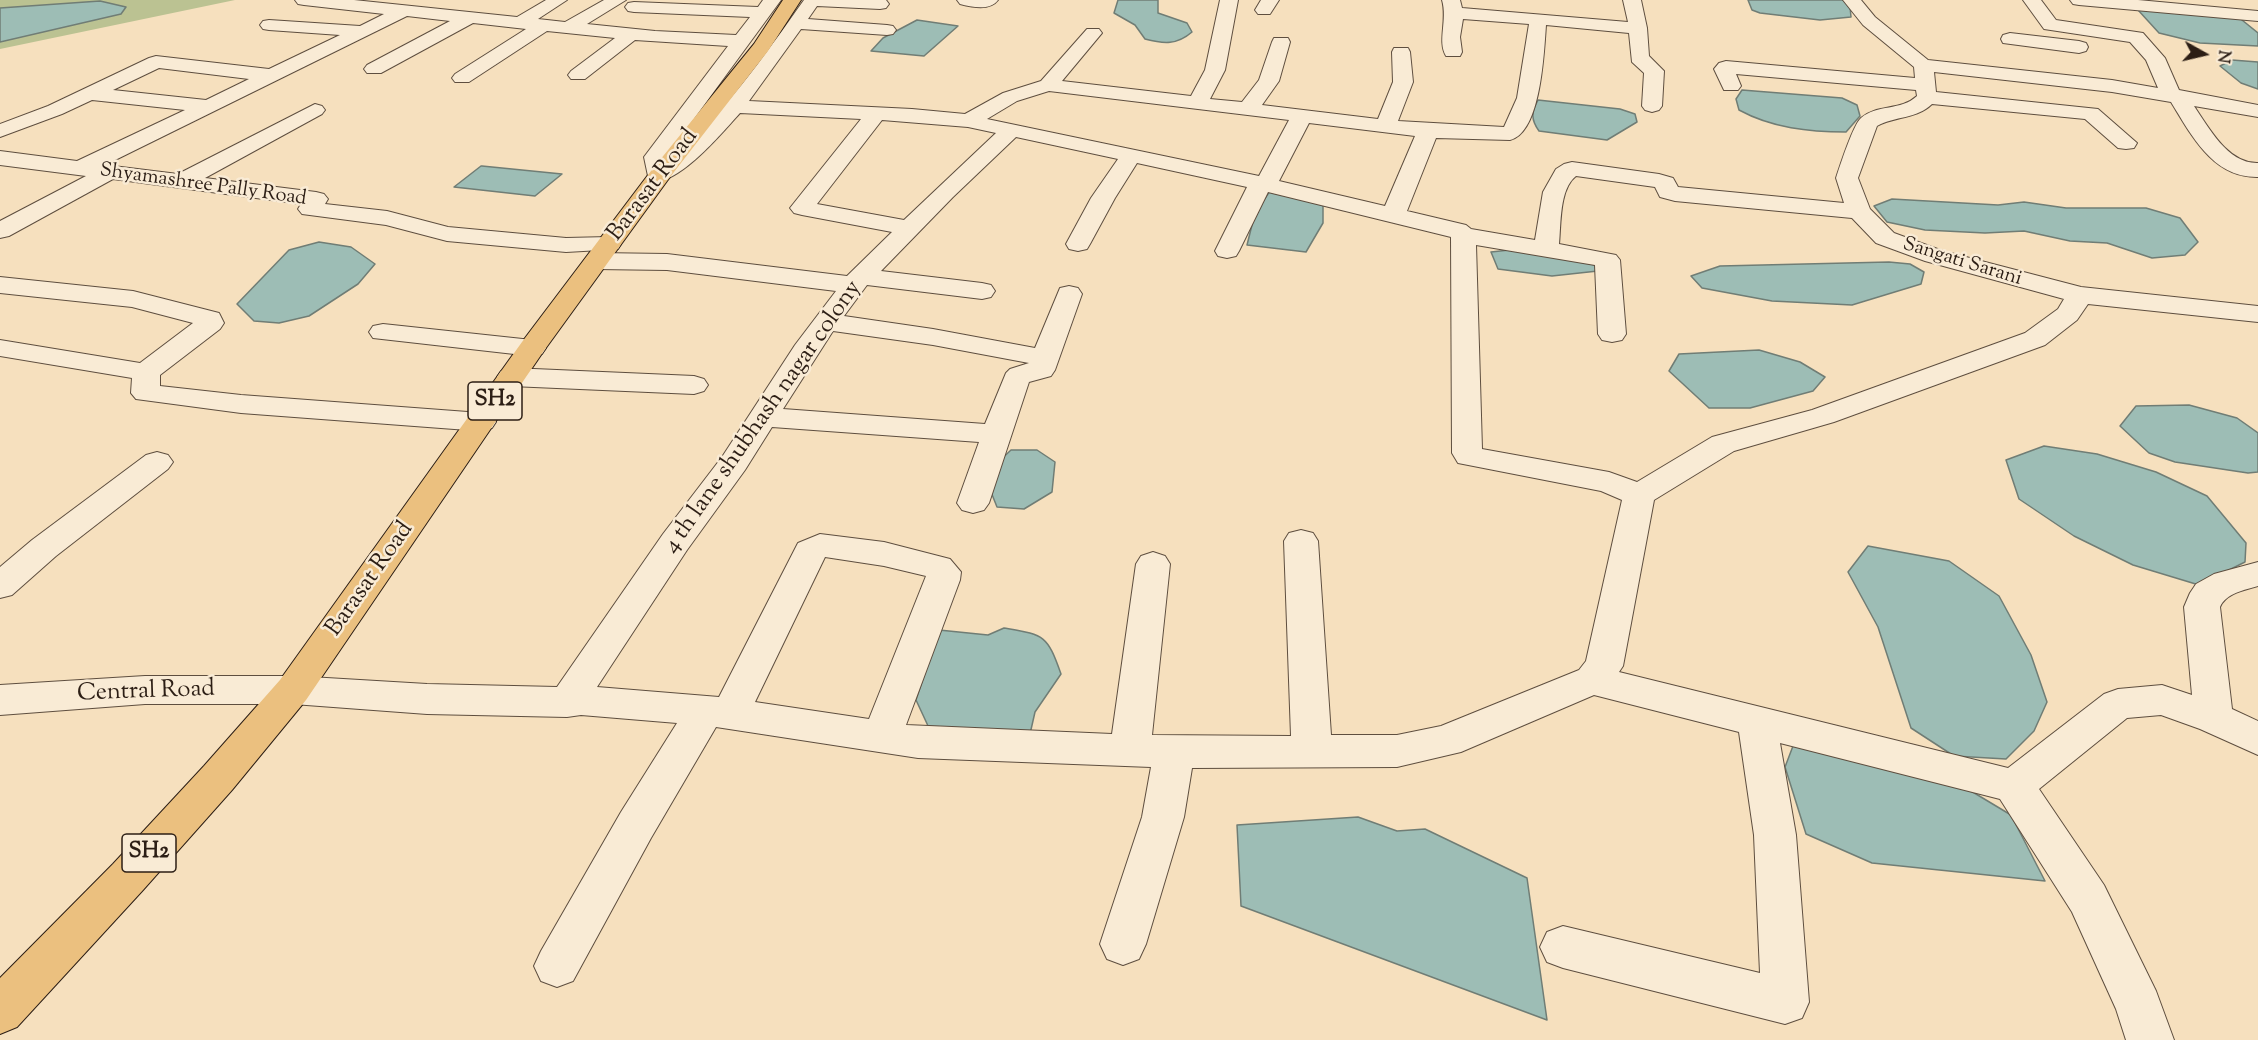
<!DOCTYPE html>
<style>
body{margin:0}
#map{position:relative;width:2258px;height:1040px;overflow:hidden;background:#f6e0be;font-family:"Sorts Mill Goudy",serif}
canvas{display:block}
.north{position:absolute;left:2174px;top:24px;width:60px;height:60px;-webkit-text-stroke:4px #f9ebd5;paint-order:stroke;rotate:98deg;font-size:16px;font-weight:700;line-height:24px;text-align:center;color:#2c1e15}
.north::after{content:'';display:block;margin:auto;width:21px;height:27px;background:#2c1e15;clip-path:polygon(50% 0,100% 100%,50% 72%,0 100%)}
</style>
<div id="map">
<canvas width="2258" height="1040"></canvas>
<div class="north">N</div>
</div>
<script>
const context = document.querySelector('canvas').getContext('2d');
context.lineJoin = 'round';
function fill(path, color) { context.fillStyle = color; context.fill(path, 'evenodd'); }
function strokePath(path, color, width, dash) { context.strokeStyle = color; context.lineWidth = width; context.lineCap = dash ? 'butt' : 'round'; context.setLineDash(dash || []); context.stroke(path); }
function write(font, color, halo, rows, align = 'center') {
  context.font = font + ' "Sorts Mill Goudy",serif'; context.lineWidth = 5; context.setLineDash([]); context.textBaseline = 'middle'; context.strokeStyle = halo; context.fillStyle = color; for (const [text, x, y, turn = 0] of rows) {
    context.save(); context.translate(x, y); context.rotate((+turn || 0) * Math.PI / 180); context.textAlign = isNaN(turn) ? turn : align; if (halo) context.strokeText(text, 0, 0); context.fillText(text, 0, 0); context.restore();
  }
}
const green = new Path2D(`
 M0 0H235L0 49Z`);
const water = new Path2D(`
 M1118 0H1158V13L1187 23 1192 32C1177 45 1164 44 1145 39L1135 25 1114 13Z
 M1748 0H1844L1850 7 1851 17 1820 20 1760 13 1752 10Z
 M100 1 126 7 121 14 0 42V8Z
 M2138 10 2237 16 2258 33V46L2200 43 2159 33Z
 M917 20 958 26 924 56 871 51 883 38Z
 M2232 60 2258 62V89L2241 83 2220 66Z
 M1742 90 1842 98 1857 105 1860 116 1846 132C1809 132 1772 128 1739 110L1736 99Z
 M1538 100 1620 109 1635 114 1637 122 1607 140 1539 131C1531 120 1531 112 1538 100Z
 M481 166H482L562 174 535 196 454 187Z
 M1270 191 1323 203V223L1306 252 1247 245 1255 213Z
 M1892 199 1998 205 2024 202 2066 208H2146L2180 218 2198 242 2185 255 2152 258 2107 243 2070 241 2024 231 1985 233 1925 230 1887 222 1874 206Z
 M319 242 351 247 375 264 358 284 309 316 279 323 254 321 237 304 289 250Z
 M1528 248 1562 252 1607 270 1552 276 1498 269 1491 252Z
 M1889 262 1910 264 1924 272 1921 284 1852 305 1772 301 1702 288 1691 276 1720 266Z
 M1759 350 1800 362 1825 377 1813 391 1750 408H1709L1669 371 1679 354Z
 M2189 405 2237 418 2258 433V472L2248 473 2175 462 2149 453 2120 426 2136 406Z
 M2044 446 2097 454 2156 472 2207 496 2246 543 2245 562 2199 585 2133 565 2074 536 2019 499 2006 460Z
 M1011 450H1037L1055 462 1052 492 1024 509 997 507 991 492 996 464Z
 M1868 546 1949 561 1999 596 2031 655 2047 702 2034 731 2006 759 1954 756 1911 728 1878 627 1848 572Z
 M1004 628C1044 635 1047 634 1061 674L1035 712 1030 734 929 728 916 700 939 630 988 635Z
 M1793 746 1956 782 2011 815 2045 881 1872 863 1806 834 1785 767Z
 M1358 817 1397 831 1425 829 1527 878 1547 1020 1241 906 1237 825Z`);
const minor = new Path2D(`
 M295 0H354L517 17 546 0H567L538 19 565 22 604 0H626L587 24 655 31 736 35 750 17 634 12 628 11 625 7 628 3 634 2 758 7 763 0H781L666 157 667 160C723 117 764 56 804 0H886L889 4 886 8 880 9 817 6 808 19 887 25 893 26 896 30 893 34 887 35 801 29 749 101 912 109 965 114 1003 93 1041 81 1087 29H1099L1102 33 1062 81 1191 96 1205 70 1220 0H1238L1225 70 1210 99 1242 102 1259 80 1272 42 1274 38H1288L1290 42 1279 81 1262 105 1378 119 1393 82 1392 52 1394 48H1408L1410 52 1413 82 1398 121 1504 127 1517 98 1529 24 1463 19 1460 37 1462 52 1460 56H1446C1437 41 1448 20 1442 0H1460L1462 8 1628 22 1623 0H1641L1647 28 1649 56 1664 71 1662 106 1659 110 1652 112 1645 110 1642 106 1644 73 1632 62 1629 33 1546 25C1544 52 1541 133 1510 140L1436 138 1407 211 1466 225 1471 229 1535 240 1543 192 1556 169 1564 164 1572 162 1659 174 1673 178 1678 187 1844 203 1836 178C1840 166 1853 125 1861 118 1877 104 1901 111 1917 96L1916 90 1736 74 1741 86 1738 90H1724L1714 69 1719 63 1726 61 1915 78 1914 67 1863 25 1843 0H1861L1875 17 1928 60 2112 80 2158 88 2146 60 2130 42 2044 29 2023 0H2041L2056 20 2143 33 2165 58 2179 90 2258 105V117L2194 106C2209 128 2228 164 2258 163V177C2213 178 2192 136 2171 102L2112 92 1934 72 1936 92 2098 109 2137 143 2134 148 2126 149 2118 148 2085 119 1932 104C1917 119 1895 116 1877 126L1858 178 1870 209 1894 233 1943 251 2081 287 2258 306V322L2088 304 2077 320 2045 345 1834 422 1734 451 1654 500 1623 666 1619 672 2008 768 2104 694 2118 689 2162 685 2192 695 2184 607 2190 593 2196 584 2214 574 2258 562V586C2245 590 2226 593 2220 607L2232 709 2258 721V755L2200 729 2161 715 2127 718 2039 789 2104 885 2156 991 2174 1040H2126L2116 1009 2072 912 2000 799 1780 743 1796 835 1809 1002 1802 1018 1785 1024 1563 968 1547 962 1540 947 1547 932 1563 926 1760 973 1754 835 1739 732 1594 695 1461 752 1397 767 1192 768 1184 817 1146 944 1139 959 1123 965 1107 959 1100 944 1142 817 1151 767 918 758 716 727 651 838 573 981 557 987 541 981 534 966 541 951 621 812 677 723 581 715 567 717 427 714 293 704H145L0 715V685L145 676H293L427 684 557 687 663 534 722 457 795 345 836 291 667 270 597 269 588 266 584 261 588 256 597 253 667 254 847 276 892 232 802 215 794 213 790 208 861 119 740 113C723 132 677 187 651 181L648 176 644 157 728 46 635 40 585 79H571L568 75 571 71 615 38 547 31 469 82H455L452 78 455 74 526 29 473 23 381 73H367L364 69 367 65 450 21 407 16 105 165 178 174 315 104 322 106 325 110 322 114 205 178 316 192 324 194 328 199 325 204 387 211 448 227 566 238 609 237 618 239 621 244 618 249 566 252 447 241 386 225 302 214 298 209 301 204 113 179 9 236 0 238V221L86 176 0 165V151L77 161 185 110 92 100 62 114 0 137V124L48 106 149 58 156 56 269 69 340 35 269 30 263 29 260 25 263 21 269 20 360 26 384 14 304 5 298 4ZM159 68 249 79 206 100 113 90ZM1049 91 1289 120 1259 176 987 119 1017 101ZM882 120 968 127 996 133 904 220 817 204ZM1309 123 1415 136 1385 206 1279 181ZM1016 137 1118 159 1091 198 1066 244 1069 249 1078 251 1087 249 1090 244 1115 198 1137 163 1247 187 1215 251 1218 256 1227 258 1236 256 1239 251 1268 192 1451 237 1452 453 1458 463 1601 491 1622 500 1586 661 1579 670 1441 726 1397 735H1331L1318 541 1313 533 1301 530 1289 533 1284 541 1291 736 1152 735 1170 564 1165 556 1153 552 1141 556 1136 564 1112 734 906 725 960 580 961 572 950 559 884 542 820 534 798 543 719 697 597 687 687 550 745 470 772 427 979 442 957 503 962 510 973 513 984 510 989 503 1029 382 1051 376 1055 370 1082 294 1078 288 1069 286 1060 288 1035 348 933 329 844 316 867 285 982 299 991 297 995 291 991 285 982 283 881 271 953 197ZM1576 176 1655 187 1660 197 1675 201 1852 218 1876 243 1925 261 2064 299 2058 309 2025 333 1812 410 1712 437 1637 482 1609 472 1482 449 1476 245 1595 265 1598 334 1602 340 1612 342 1622 340 1626 334 1620 260 1616 255 1559 244C1561 225 1559 189 1576 176ZM833 331 933 345 1029 363 1010 369 1006 373 985 424 783 409ZM825 557 884 566 926 576 869 719 755 702Z
 M957 0H998C990 11 972 7 960 4Z
 M1261 0H1279L1270 14H1258L1255 10Z
 M2070 0H2138L2258 11V21L2079 5 2073 4Z
 M2010 33 2079 41 2086 43 2088 47 2086 51 2079 53 2003 43 2001 39 2003 35Z
 M0 277 133 291 219 313 224 323 220 329 160 375V386L241 395 481 413 492 416 496 422 492 428 481 431 241 413 136 399 131 393 132 378 0 356V340L140 363 193 323 132 307 0 293Z
 M383 324 532 340 542 342 546 348 542 354 532 356 373 338 369 332 373 326Z
 M511 368 694 376 704 379 708 385 704 391 694 394 511 386 501 383 497 377 501 371Z
 M157 452 168 455 173 462 168 469 56 556 12 595 0 598V567L32 540 146 455Z`);
const major = new Path2D(`
 M783 0H801L768 51 667 181 543 352 306 700 232 790 143 890 17 1027 0 1034V978L113 864 204 766 280 680 522 342 651 171 754 44Z`);
const farStreetnames = [
 ["Shyamashree Pally Road",203,186,8],
 ["Sangati Sarani",1962,263,17]
];
const shields = [
 [495,401,54],
 [149,853,54]
];
const shieldNames = [
 ["SH2",495,401],
 ["SH2",149,853]
];
const streetNames = [
 ["Barasat Road",654,186,-53],
 ["4 th lane shubhash nagar colony",764,418,-55],
 ["Barasat Road",371,580,-55],
 ["Central Road",146,693,-2]
];
fill(green, '#bbc292');
fill(water, '#9dbdb5');
strokePath(water, '#707d75', 1.5);
strokePath(minor, '#5e4e3f', 2);
strokePath(major, '#2c1e15', 2);
fill(minor, '#f9ebd5');
fill(major, '#ebc07f');
write('20px', '#2c1e15', '#f9ebd5', farStreetnames);
for (const [x, y, w] of shields) { const box = new Path2D(); box.roundRect(x - w / 2, y - 19, w, 38, 4.5); context.fillStyle = '#f9ebd5'; context.fill(box); strokePath(box, '#2c1e15', 1.5); }
write('bold 22px', '#2c1e15', null, shieldNames);
write('24px', '#2c1e15', '#f9ebd5', streetNames);
</script>
